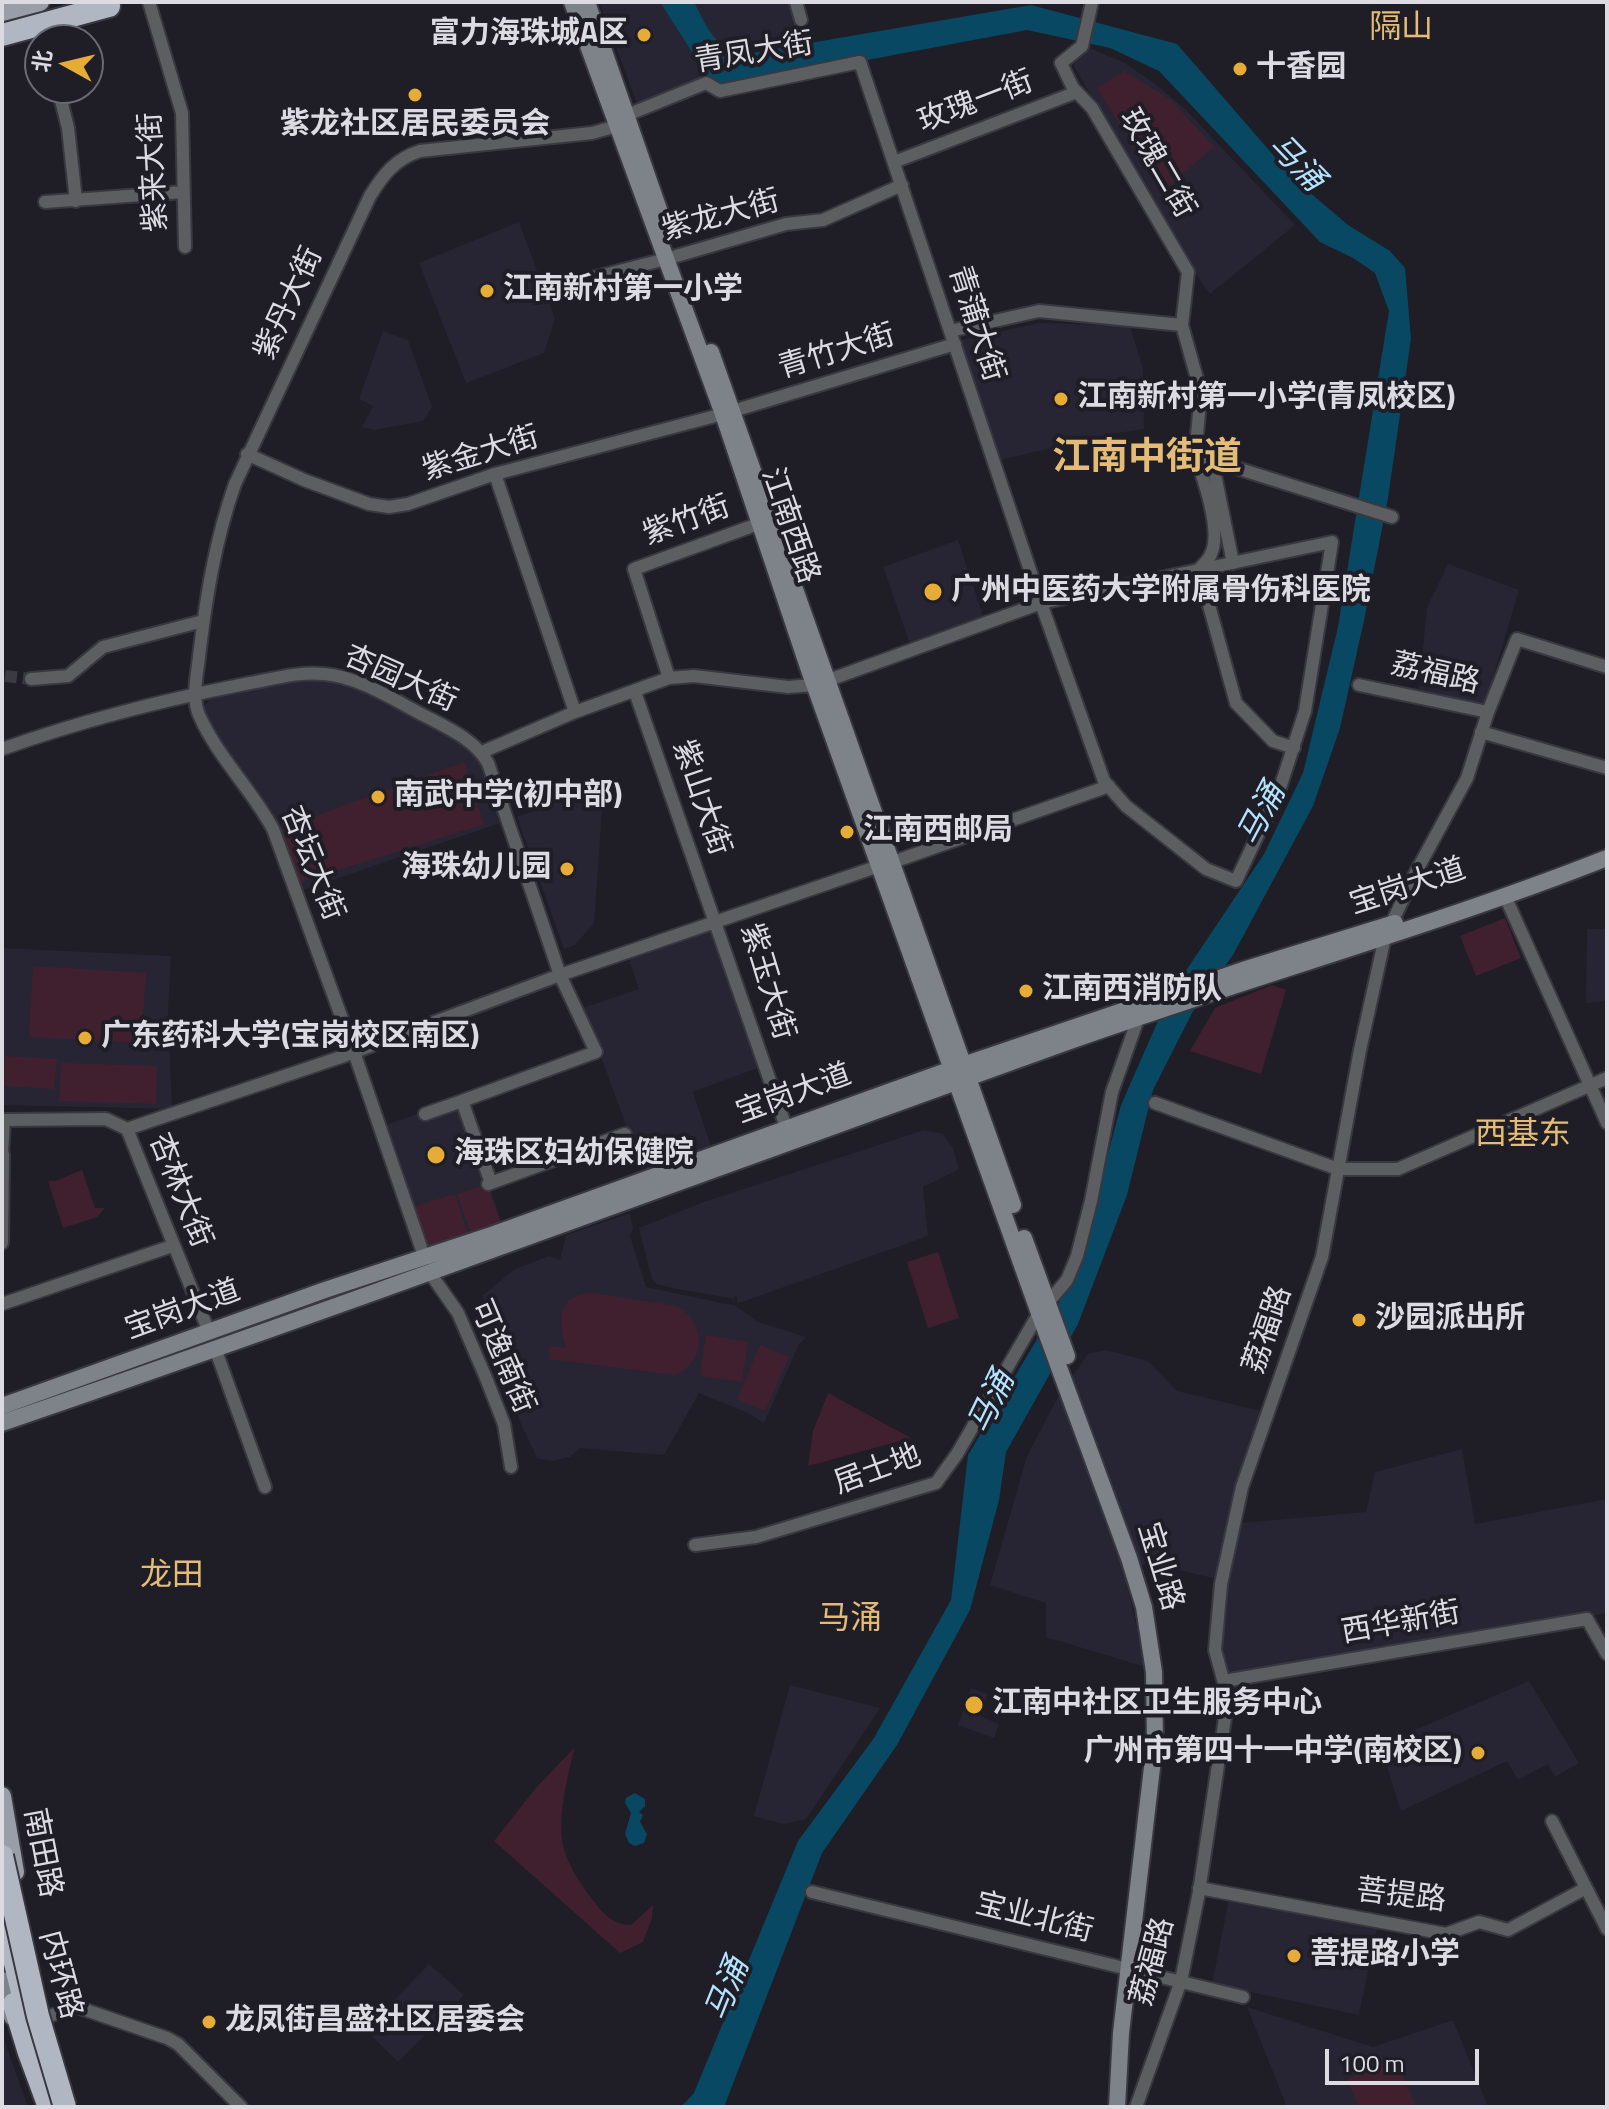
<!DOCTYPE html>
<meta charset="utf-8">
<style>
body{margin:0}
#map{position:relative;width:1609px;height:2109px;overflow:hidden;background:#1f1d26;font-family:"Titillium Web","Noto Sans SC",sans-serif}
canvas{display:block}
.frame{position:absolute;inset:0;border:4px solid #dcdbe1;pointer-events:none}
.north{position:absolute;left:24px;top:24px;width:80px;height:80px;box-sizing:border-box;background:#1f1d26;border:2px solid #6b6971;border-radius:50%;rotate:278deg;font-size:22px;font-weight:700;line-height:32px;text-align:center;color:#dcdbe1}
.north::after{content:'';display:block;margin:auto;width:28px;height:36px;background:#e6ac36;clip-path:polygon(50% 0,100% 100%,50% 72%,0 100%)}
.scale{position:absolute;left:1325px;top:2049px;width:154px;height:36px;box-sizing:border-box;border:4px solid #dcdbe1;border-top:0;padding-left:10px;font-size:24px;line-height:28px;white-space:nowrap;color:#dcdbe1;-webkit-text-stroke:6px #1f1d26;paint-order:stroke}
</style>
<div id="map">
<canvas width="1609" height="2109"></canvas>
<div class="frame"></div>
<div class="north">北</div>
<div class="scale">100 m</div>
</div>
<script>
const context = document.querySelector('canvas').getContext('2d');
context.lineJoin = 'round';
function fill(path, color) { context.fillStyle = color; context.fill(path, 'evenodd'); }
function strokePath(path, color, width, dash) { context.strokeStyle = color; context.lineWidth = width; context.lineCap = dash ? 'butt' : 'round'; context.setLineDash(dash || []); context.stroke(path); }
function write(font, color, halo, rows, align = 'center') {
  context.font = font + ' "Titillium Web","Noto Sans SC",sans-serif'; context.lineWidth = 8; context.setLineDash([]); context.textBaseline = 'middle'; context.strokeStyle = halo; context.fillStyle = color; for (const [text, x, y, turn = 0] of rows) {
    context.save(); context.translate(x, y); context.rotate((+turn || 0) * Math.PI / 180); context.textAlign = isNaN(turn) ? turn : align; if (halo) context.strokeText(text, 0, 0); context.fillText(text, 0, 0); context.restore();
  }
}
const built = new Path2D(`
 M599 2H792L801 37 730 47 713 72 695 83 638 106Z
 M1090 48 1125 63 1154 83 1186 110 1295 225 1210 294 1195 273 1072 63Z
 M519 222 555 319 544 353 466 383 419 263Z
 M1040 323 1130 326 1143 369 1144 429 1111 434 996 461 961 340Z
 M383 331 408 340 432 407 423 421 374 430 362 427 373 406 359 399Z
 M958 540 983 616 910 644 883 567Z
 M1448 564 1519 590 1484 707 1419 689 1427 607Z
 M325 676 383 697 467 744 481 755 509 820 300 891 277 830 244 774 222 747 205 717V705L213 696 238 688Z
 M604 784 594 923 575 945 564 949 517 817Z
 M713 925 760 1067 693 1092 713 1152 645 1177 583 1008 639 989 628 956Z
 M1587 929H1607V1001L1586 1003Z
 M2 948 171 956 168 1012 172 1109 2 1105Z
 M461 1105 503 1227 426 1252 383 1126 425 1111Z
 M924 1130 943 1134 953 1148 959 1169 923 1187 928 1236 742 1302 737 1303 736 1295 734 1299 730 1298 677 1289 657 1284 652 1279 639 1228 701 1203Z
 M630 1213 633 1228 630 1236 646 1287 736 1306 758 1322 806 1337 799 1344 764 1423 748 1413 699 1393 664 1455 580 1448 570 1457 552 1461 537 1458 521 1424 510 1388 493 1355 483 1295 515 1269 549 1256 560 1260 566 1235Z
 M1106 1350 1148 1361 1177 1391 1265 1412 1217 1579 1147 1563 1125 1576 1146 1667 1046 1637V1603L990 1585 1027 1456 1059 1395 1088 1354Z
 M1462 1449 1475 1524 1607 1499V1613L1228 1679 1220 1648 1226 1584 1240 1523 1366 1512 1375 1472Z
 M1529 1681 1579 1763 1555 1777 1548 1764 1518 1780 1507 1761 1401 1811 1380 1745Z
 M790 1685 880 1708 806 1819 784 1824 754 1816Z
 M971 1688 988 1694 980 1716 999 1724 994 1738 958 1725Z
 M1229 1899 1377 1928 1359 2015 1212 1984Z
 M429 1964 464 1995 398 2062 366 2030Z
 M1247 2007 1373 2047 1453 2020 1488 2107H1287Z
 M2 2031 9 2054 28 2107H2Z`);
const green = new Path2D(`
 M1124 71 1171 100 1214 147 1161 192 1097 88Z
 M464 762 484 824 298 883 277 830Z
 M1505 918 1521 958 1476 976 1460 936Z
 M33 966 146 973 141 1043 29 1037Z
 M1272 985 1286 990 1261 1074 1190 1051 1215 1008Z
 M5 1056 57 1059 54 1089 4 1086Z
 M61 1063 157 1066 156 1104 59 1101Z
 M82 1170 95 1208H105L97 1217 63 1228 48 1181H55Z
 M487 1185 502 1226 472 1236 457 1194Z
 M455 1194 469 1237 427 1251 412 1207Z
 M938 1252 959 1318 928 1328 907 1262Z
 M592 1293 677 1306C706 1323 707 1359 676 1375L549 1359 550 1346 567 1348C560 1335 557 1308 572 1298 578 1295 586 1294 592 1293Z
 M706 1335 748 1342 742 1382 700 1376Z
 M760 1345 789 1357 765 1411 737 1399Z
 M828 1393 911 1438 808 1466 813 1431Z
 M575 1747C568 1772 557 1820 563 1845 568 1866 582 1887 596 1904 606 1917 615 1925 631 1925L653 1905 652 1918 643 1942 620 1953 494 1841 535 1789Z
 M1395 2058 1416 2107H1359L1347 2079Z`);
const water = new Path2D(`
 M660 2H694C708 29 714 48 746 54L1031 5 1177 44 1294 179 1348 225 1390 251 1405 268 1411 339 1388 498 1365 616 1340 728 1313 806 1233 955 1192 1013 1153 1090 1127 1195 1078 1324 1006 1452 999 1500 970 1610 897 1745 822 1853 724 2107H681L694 2093 798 1841 874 1738 951 1600 968 1455 1076 1274 1121 1105 1169 996 1264 854 1303 773 1338 627 1389 311 1375 273 1353 258 1320 242 1159 71 1110 48 1027 30 723 87 710 80Z
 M635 1793 645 1799V1806L639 1812 643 1815 640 1822 647 1834 644 1843 635 1846 629 1843 625 1834 631 1813 625 1803 626 1798Z`);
const streetTunnel = new Path2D(`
 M5 676 31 679`);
const street = new Path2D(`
 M149 2 182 113 185 247
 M796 2 801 20
 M1092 2 1082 46 1061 63 1073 88 1092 108 1188 272 1182 325 1201 393 1195 455 1392 517
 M58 88 68 128 76 201
 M894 162 1077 92
 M45 202 183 192
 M549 289 666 259 786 224 823 220 902 185
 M950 331 1039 311 1182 325
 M247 454 304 480 369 504 389 507 408 504 495 474 723 414 955 344
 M1195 455C1203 477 1222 532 1211 554 1209 560 1203 565 1199 569
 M1212 460 1233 563
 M495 474 575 712
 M1199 569 1236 703 1273 741 1294 748
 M669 678 634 569 758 524
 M31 679 68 676 103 647 203 621
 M635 692 786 1127
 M1488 712 1517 639 1607 667
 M1481 732 1607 768
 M2 749C81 721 163 700 245 684 270 680 298 671 324 674 360 677 394 700 425 716 448 728 475 740 488 763L560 975 596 1052 462 1101
 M893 862 1109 786
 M1505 896 1607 1123
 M1155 1103 1338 1169H1398L1607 1078
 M425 1114 462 1101 491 1183
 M127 1129 344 1056 560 975 879 866
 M2 1154 4 1120 106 1119 127 1129 209 1332
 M488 1184 625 1134
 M2 1243 3 1154
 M424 1256 353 1049 273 829C252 790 218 757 200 717 191 700 197 675 199 657 206 598 215 540 235 484L370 196C383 175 395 159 420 151L592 133 617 126 627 115 706 83 720 91 860 62 1041 603 1104 781 1126 806 1206 869 1236 881 1280 788 1305 711 1332 542 1041 603 815 685 788 687 694 676 669 678 575 712 482 752
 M430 1273 458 1313 486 1378 504 1424 511 1467
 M2 1304 172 1246
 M215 1348 265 1487
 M695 1545 756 1537 936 1483 957 1454 1039 1313 1067 1280 1077 1256 1091 1201 1112 1092 1138 1019
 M1224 1681 1587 1619 1607 1654
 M1552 1821 1607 1929
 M1199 1888 1446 1934 1479 1922 1508 1930 1586 1888
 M812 1892 1243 1997
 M49 2016 77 2007 167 2038 178 2044 241 2107
 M1136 2107 1181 1981 1199 1892 1228 1698 1215 1650 1221 1584 1242 1487 1322 1257 1360 1050 1385 937 1417 870 1467 778 1488 712 1359 685`);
const secondary = new Path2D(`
 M572 2 723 414 809 670 1039 1313 1129 1558 1144 1607 1154 1672 1155 1742 1121 2033 1117 2107
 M587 2 663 221
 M711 352 1013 1205
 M1024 1238 1067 1356
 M2 1406 325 1290 494 1234 963 1065 1243 970 1395 923
 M2 1423C361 1300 716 1168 1073 1040 1250 977 1432 927 1607 858
 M2 1980 12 2017`);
const primary = new Path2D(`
 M2 12 40 2
 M2 1796 15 1872`);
const highway = new Path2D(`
 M2 35 109 6
 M2 1909 28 2017
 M14 2004 29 2053 49 2107`);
const highwayBridge = new Path2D(`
 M2 1856 38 2016 65 2107`);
const markers = [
 [644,35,8,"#e6ac36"],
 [1240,69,8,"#e6ac36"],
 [415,95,8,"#e6ac36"],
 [487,291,8,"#e6ac36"],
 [1061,399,8,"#e6ac36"],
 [933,592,10,"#e6ac36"],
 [378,797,8,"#e6ac36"],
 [847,832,8,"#e6ac36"],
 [567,869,8,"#e6ac36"],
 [1026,991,8,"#e6ac36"],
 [85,1038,8,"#e6ac36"],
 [436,1155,10,"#e6ac36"],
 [1359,1320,8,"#e6ac36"],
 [974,1705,10,"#e6ac36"],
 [1478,1753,8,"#e6ac36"],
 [1294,1956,8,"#e6ac36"],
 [209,2022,8,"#e6ac36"]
];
const poiNames = [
 ["富力海珠城A区",628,35,"right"],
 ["十香园",1256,69],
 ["紫龙社区居民委员会",415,126,"center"],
 ["江南新村第一小学",503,291],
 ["江南新村第一小学(青凤校区)",1077,399],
 ["广州中医药大学附属骨伤科医院",951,592],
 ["南武中学(初中部)",394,797],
 ["江南西邮局",863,832],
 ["海珠幼儿园",551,869,"right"],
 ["江南西消防队",1042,991],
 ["广东药科大学(宝岗校区南区)",101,1038],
 ["海珠区妇幼保健院",454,1155],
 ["沙园派出所",1375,1320],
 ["江南中社区卫生服务中心",992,1705],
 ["广州市第四十一中学(南校区)",1462,1753,"right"],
 ["菩提路小学",1310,1956],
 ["龙凤街昌盛社区居委会",225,2022]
];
const streetNames = [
 ["青凤大街",754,54,-9],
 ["玫瑰一街",976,103,-21],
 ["玫瑰二街",1156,164,60],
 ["紫来大街",155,172,-93],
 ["紫龙大街",721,217,-15],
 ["紫丹大街",290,304,-65],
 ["青蒲大街",975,324,72],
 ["青竹大街",837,353,-17],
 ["紫金大街",481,455,-17],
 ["紫竹街",687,522,-20],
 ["江南西路",789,526,71],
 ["荔福路",1435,675,13],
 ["杏园大街",400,680,24],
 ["紫山大街",700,798,71],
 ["杏坛大街",311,864,68],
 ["宝岗大道",1408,888,-18],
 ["紫玉大街",766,982,73],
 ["宝岗大道",794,1095,-20],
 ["杏林大街",179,1191,68],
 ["宝岗大道",183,1311,-20],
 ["荔福路",1269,1330,-71],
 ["可逸南街",501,1357,67],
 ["居士地",878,1471,-20],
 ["宝业路",1159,1567,73],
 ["西华新街",1401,1624,-10],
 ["南田路",41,1853,79],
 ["菩提路",1401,1897,7],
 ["宝业北街",1034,1919,14],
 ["荔福路",1154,1962,-75],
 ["内环路",59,1975,75]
];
const neighbourhoodNames = [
 ["隔山",1401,29],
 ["西基东",1523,1136],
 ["龙田",172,1577],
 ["马涌",850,1620]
];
const waterNames = [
 ["马涌",1295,164,46],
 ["马涌",1263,815,-62],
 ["马涌",993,1403,-64],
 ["马涌",729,1990,-68]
];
const districtNames = [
 ["江南中街道",1147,460]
];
fill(built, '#272533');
fill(green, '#40202f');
fill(water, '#084863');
strokePath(streetTunnel, '#3b3a42', 12, [12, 6]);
strokePath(street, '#393840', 16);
strokePath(secondary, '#393840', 20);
strokePath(primary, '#393840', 22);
strokePath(highway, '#393840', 26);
strokePath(street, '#5c5e62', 12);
strokePath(secondary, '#7e8289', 16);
strokePath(primary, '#999ea7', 18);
strokePath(highway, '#b1b7c2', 22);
strokePath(highwayBridge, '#393840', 26, []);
strokePath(highwayBridge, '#b1b7c2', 22);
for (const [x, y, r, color] of markers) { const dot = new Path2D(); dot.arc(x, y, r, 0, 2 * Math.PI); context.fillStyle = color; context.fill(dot); strokePath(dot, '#1f1d26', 3); }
write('bold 30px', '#dcdbe1', '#1f1d26', poiNames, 'left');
write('30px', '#dcdbe1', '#1f1d26', streetNames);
write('32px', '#e4bc76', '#1f1d26', neighbourhoodNames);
write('italic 32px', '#b3e3fe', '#1f1d26', waterNames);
write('bold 38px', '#e4bc76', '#1f1d26', districtNames);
</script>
